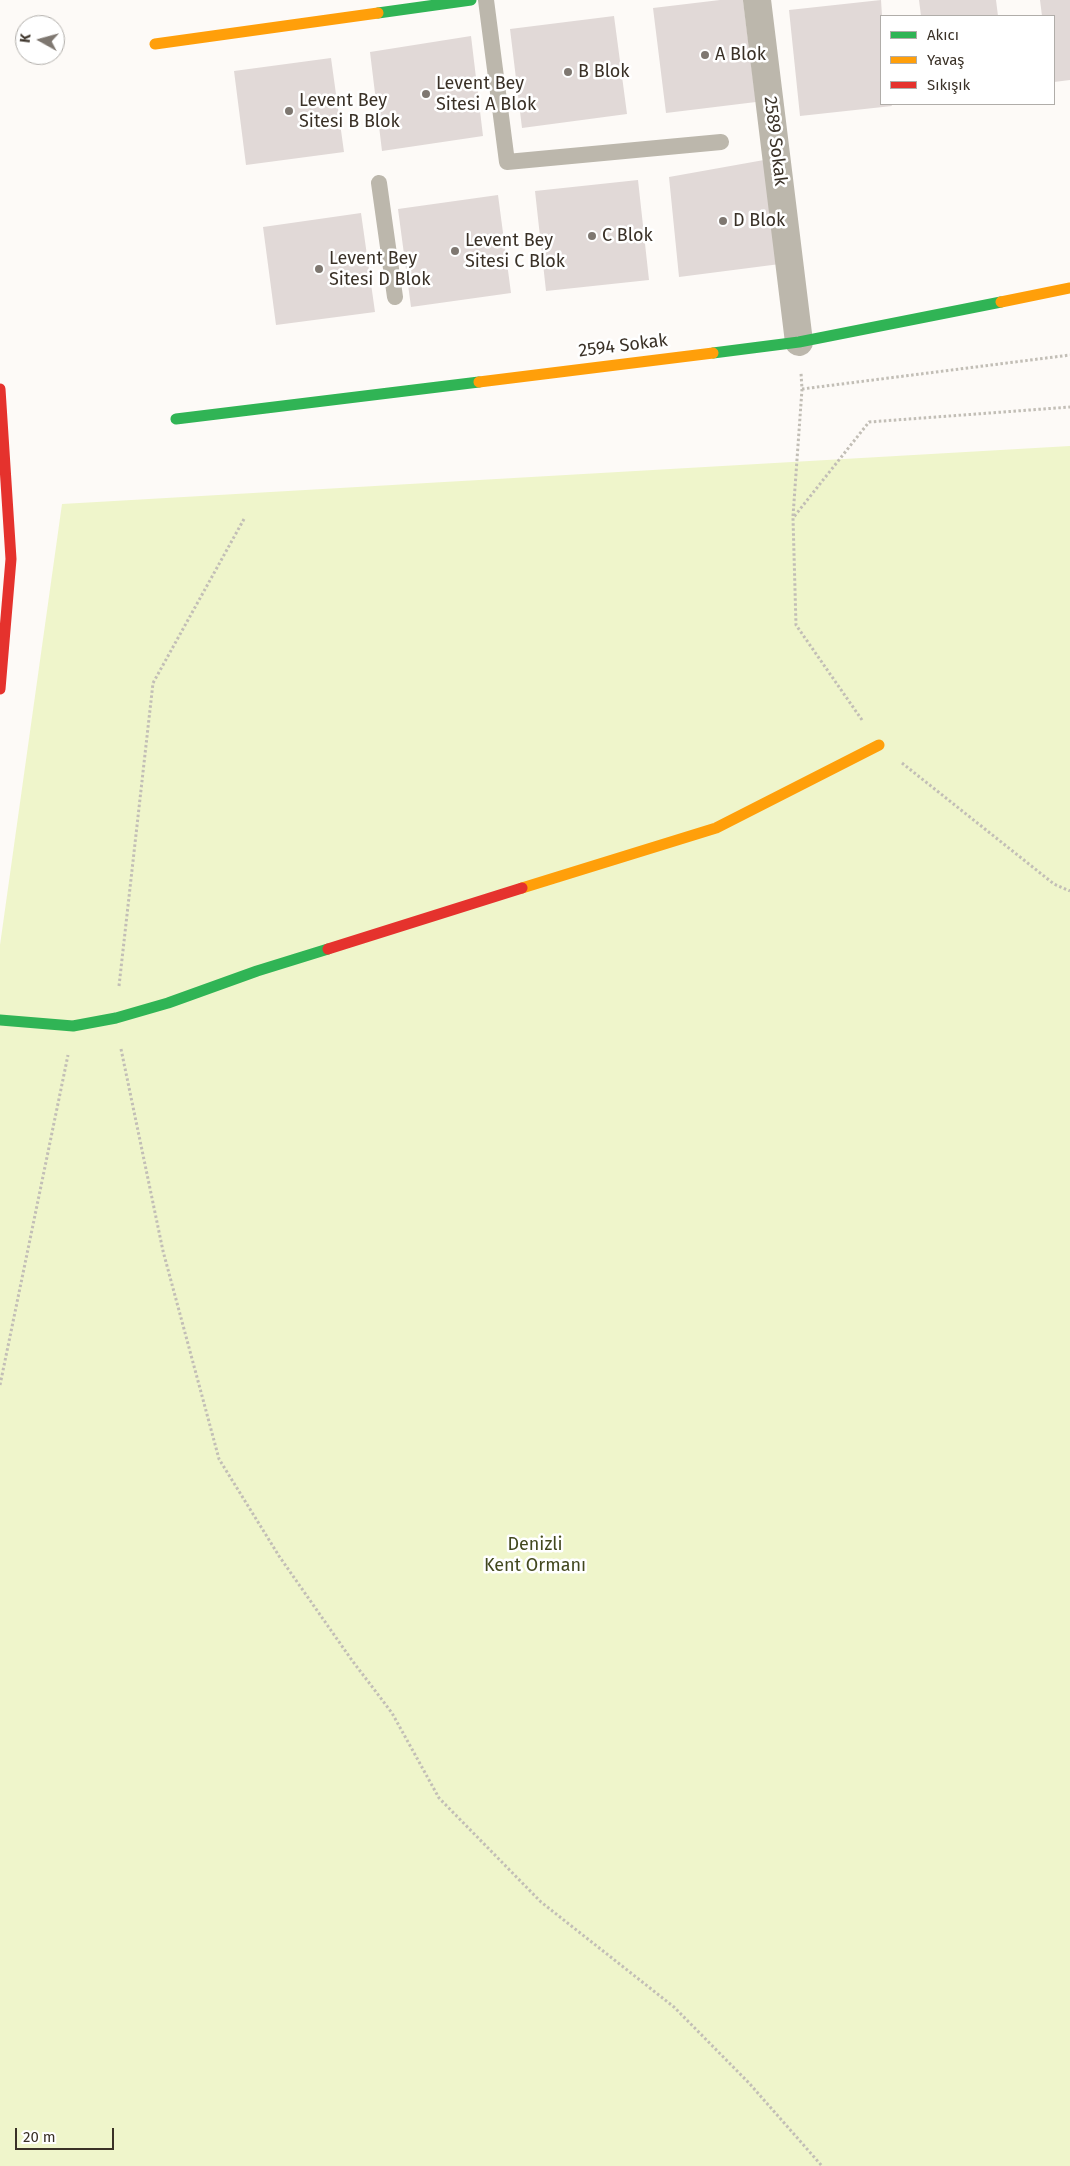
<!DOCTYPE html>
<meta charset="utf-8">
<style>
body{margin:0}
#map{position:relative;width:1070px;height:2166px;overflow:hidden;background:#fdfaf7;font-family:"Fira Sans",sans-serif}
canvas{display:block}
.legend{position:absolute;left:880px;top:15px;width:175px;height:90px;box-sizing:border-box;background:#fff;border:1px solid #b0ada9;margin:0;padding:6px 9px;list-style:none;font-size:15px;color:#3a3127}
.legend li{display:flex;align-items:center;gap:10px;height:25px}
.legend b{width:25px;border:1px solid #b0ada9}
.north{position:absolute;left:15px;top:15px;width:50px;height:50px;box-sizing:border-box;background:#fff;border:1px solid #b0ada9;border-radius:50%;rotate:277deg;font-size:14px;font-weight:700;line-height:20px;text-align:center;color:#3a3127}
.north::after{content:'';display:block;margin:auto;width:18px;height:22px;background:#7e7770;clip-path:polygon(50% 0,100% 100%,50% 72%,0 100%)}
.scale{position:absolute;left:15px;top:2128px;width:99px;height:22px;box-sizing:border-box;border:2px solid #3a3127;border-top:0;padding-left:6px;font-size:15px;line-height:18px;white-space:nowrap;color:#3a3127;-webkit-text-stroke:4px #fff;paint-order:stroke}
</style>
<div id="map">
<canvas width="1070" height="2166"></canvas>
<ul class="legend">
<li><b style="height:6px;background:#30b455"></b>Akıcı</li>
<li><b style="height:6px;background:#ff9f0a"></b>Yavaş</li>
<li><b style="height:6px;background:#e5322d"></b>Sıkışık</li>
</ul>
<div class="north">K</div>
<div class="scale">20 m</div>
</div>
<script>
const context = document.querySelector('canvas').getContext('2d');
context.lineJoin = 'round';
function fill(path, color) { context.fillStyle = color; context.fill(path, 'evenodd'); }
function strokePath(path, color, width, dash) { context.strokeStyle = color; context.lineWidth = width; context.lineCap = dash ? 'butt' : 'round'; context.setLineDash(dash || []); context.stroke(path); }
function write(font, color, halo, rows, align = 'center') {
  context.font = font + ' "Fira Sans",sans-serif'; context.lineWidth = 5; context.setLineDash([]); context.textBaseline = 'middle'; context.strokeStyle = halo; context.fillStyle = color; for (const [text, x, y, turn = 0] of rows) {
    context.save(); context.translate(x, y); context.rotate((+turn || 0) * Math.PI / 180); context.textAlign = isNaN(turn) ? turn : align; if (halo) context.strokeText(text, 0, 0); context.fillText(text, 0, 0); context.restore();
  }
}
const green = new Path2D(`
 M1070 446V2166H0V945L62 504Z`);
const building = new Path2D(`
 M720 0H743L756 102 666 113 653 8Z
 M881 0 882 16 881 104H891L892 106 800 116 789 10Z
 M919 0H996L998 16H921Z
 M1040 0H1070V80L1054 82V16H1042Z
 M614 16 627 114 522 128 510 29Z
 M471 36 483 136 382 151 370 52Z
 M331 58 344 152 246 165 234 71Z
 M764 160 780 264 679 277 669 177Z
 M638 180 649 280 546 291 535 191Z
 M498 195 511 293 411 307 398 209Z
 M361 213 375 312 276 325 263 227Z`);
const path = new Path2D(`
 M802 389 1070 355
 M793 516 802 389 801 373
 M862 720 796 625 793 518 869 422 1070 407
 M902 763 1054 884 1070 891
 M119 986 153 683 244 519
 M121 1049 163 1251 219 1459 279 1556 351 1659 392 1713 439 1798 541 1902 674 2007 749 2083 822 2166
 M0 1385 68 1055`);
const lane = new Path2D(`
 M486 0 507 162 721 142
 M379 183 395 297`);
const street = new Path2D(`
 M757 0 799 342`);
const fast = new Path2D(`
 M378 13 471 0
 M713 353 799 342 1001 302
 M176 419 479 382
 M0 1020 73 1026 116 1018 168 1003 257 971 328 949`);
const slow = new Path2D(`
 M155 44 378 13
 M1001 302 1070 288
 M479 382 713 353
 M522 888 716 828 879 745`);
const jam = new Path2D(`
 M0 389 11 559 0 689
 M328 949 522 888`);
const markers = [
 [705,55,5,"#7e7770"],
 [568,72,5,"#7e7770"],
 [426,94,5,"#7e7770"],
 [289,111,5,"#7e7770"],
 [723,221,5,"#7e7770"],
 [592,236,5,"#7e7770"],
 [455,251,5,"#7e7770"],
 [319,269,5,"#7e7770"]
];
const poiNames = [
 ["A Blok",715,55],
 ["B Blok",578,72],
 ["Levent Bey",436,84],
 ["Sitesi A Blok",436,105],
 ["Levent Bey",299,101],
 ["Sitesi B Blok",299,122],
 ["D Blok",733,221],
 ["C Blok",602,236],
 ["Levent Bey",465,241],
 ["Sitesi C Blok",465,262],
 ["Levent Bey",329,259],
 ["Sitesi D Blok",329,280]
];
const streetNames = [
 ["2589 Sokak",775,141,83],
 ["2594 Sokak",623,346,-7]
];
const parkNames = [
 ["Denizli",535,1545],
 ["Kent Ormanı",535,1566]
];
fill(green, '#eff5cb');
fill(building, '#e1d9d7');
strokePath(path, '#c2beb6', 3, [2.5, 2.5]);
strokePath(lane, '#bcb7ac', 16);
strokePath(street, '#bcb7ac', 28);
strokePath(fast, '#30b455', 11);
strokePath(slow, '#ff9f0a', 11);
strokePath(jam, '#e5322d', 11);
for (const [x, y, r, color] of markers) { const dot = new Path2D(); dot.arc(x, y, r, 0, 2 * Math.PI); context.fillStyle = color; context.fill(dot); strokePath(dot, '#fff', 2); }
write('18px', '#3a3127', '#fff', poiNames, 'left');
write('18px', '#3a3127', '#fff', streetNames);
write('18px', '#42481e', '#fff', parkNames);
</script>
